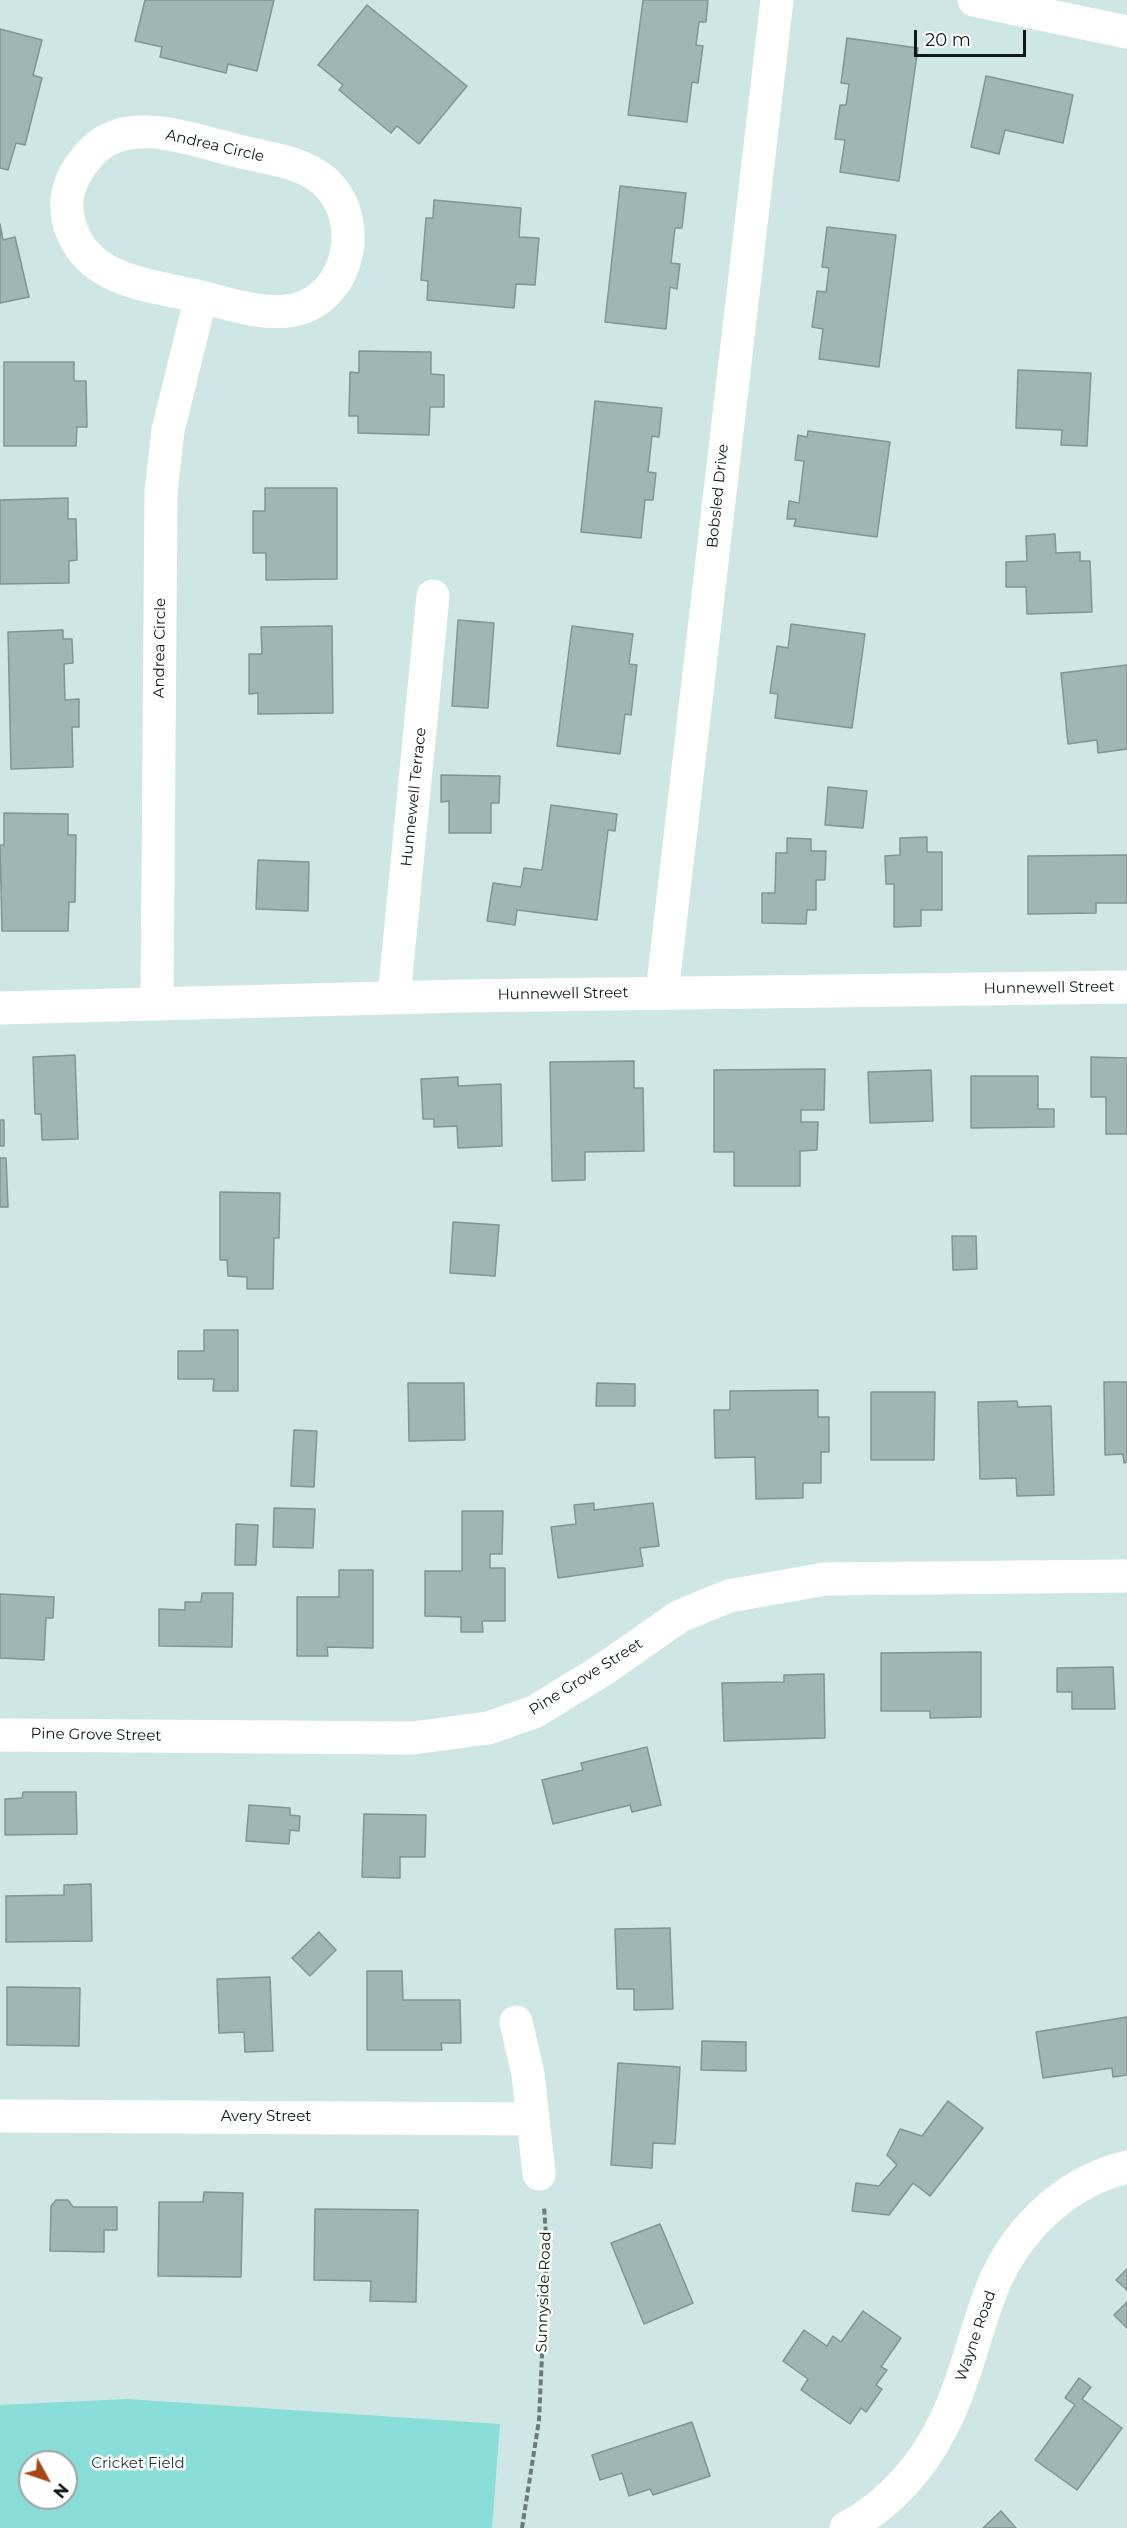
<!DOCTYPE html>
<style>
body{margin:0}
#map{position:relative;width:1127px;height:2528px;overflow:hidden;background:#cee7e5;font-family:Montserrat,sans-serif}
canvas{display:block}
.north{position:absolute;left:18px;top:2450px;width:60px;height:60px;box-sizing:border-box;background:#fff;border:2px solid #9fa2a2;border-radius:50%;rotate:130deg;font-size:16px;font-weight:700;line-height:24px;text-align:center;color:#0f1717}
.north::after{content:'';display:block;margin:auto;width:21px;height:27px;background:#ab4616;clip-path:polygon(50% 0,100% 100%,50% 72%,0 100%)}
.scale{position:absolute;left:914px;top:30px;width:112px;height:27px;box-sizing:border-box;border:3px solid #0f1717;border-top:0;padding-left:8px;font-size:18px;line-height:21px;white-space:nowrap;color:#0f1717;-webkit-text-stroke:4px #fff;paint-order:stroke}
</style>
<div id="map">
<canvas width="1127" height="2528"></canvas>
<div class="north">N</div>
<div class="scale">20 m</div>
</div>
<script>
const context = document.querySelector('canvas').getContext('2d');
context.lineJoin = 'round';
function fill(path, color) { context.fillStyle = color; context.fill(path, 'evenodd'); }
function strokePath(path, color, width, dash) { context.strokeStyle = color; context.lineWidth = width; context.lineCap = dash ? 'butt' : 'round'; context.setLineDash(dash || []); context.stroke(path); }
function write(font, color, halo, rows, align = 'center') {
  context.font = font + ' Montserrat,sans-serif'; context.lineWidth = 5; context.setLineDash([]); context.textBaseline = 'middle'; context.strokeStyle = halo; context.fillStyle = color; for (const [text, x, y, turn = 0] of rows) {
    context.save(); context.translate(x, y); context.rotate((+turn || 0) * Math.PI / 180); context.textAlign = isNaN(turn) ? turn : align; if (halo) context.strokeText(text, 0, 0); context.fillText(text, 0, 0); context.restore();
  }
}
const green = new Path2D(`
 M127 2399 500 2424 492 2528H0V2405ZM30 2462H66V2498H30Z`);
const building = new Path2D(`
 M145 0H274L257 71 228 64 226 73 160 57 162 47 135 41Z
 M643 0H708L706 22H699L696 45 703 46 698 83 692 82 687 122 628 115Z
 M367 5 467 86 419 144 397 126 391 133 339 90 343 85 318 65Z
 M0 29 42 40 33 75 42 78 25 145 16 143 8 170 0 168Z
 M847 38 918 48 899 181 840 172 845 140 835 139 840 105H846L849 84 841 83Z
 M986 76 1073 95 1063 143 1005 130 999 154 971 147Z
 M620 186 686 193 682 228H675L671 263 680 264 677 289 670 287 666 329 605 322Z
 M434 200 521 208 519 237 539 238 535 285 516 284 514 308 427 300 428 281 421 280 426 218H433Z
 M0 224 3 240 15 237 29 297 0 303Z
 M827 227 896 235 879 367 819 359 823 329 812 327 817 291 826 292 829 268 822 267Z
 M359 351 431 352V374L444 375V407H430L429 435 358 433V416H349L350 372 359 373Z
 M4 362H74V381H86L87 427H77L76 446H4Z
 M1018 370 1091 373 1087 446 1061 445 1062 430 1016 428Z
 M595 401 662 408 659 437 652 436 648 472 656 473 653 500H645L641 538 581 532Z
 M808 431 890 442 877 537 794 526 796 519H787L789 501 799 503 804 461 795 460 798 435 807 437Z
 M265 488H337V579L266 580V553H253V511H265Z
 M68 498V519H76L77 560 69 561V583L0 584V500Z
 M1055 534 1056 553 1080 552V561H1090L1092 612 1027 614 1026 587H1006V562L1027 561 1026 536Z
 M458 620 494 623 488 708 452 706Z
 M791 624 865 634 852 728 775 718 778 694 770 693 777 646 788 648Z
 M332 626 333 713 258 714V693L249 694V654H262L261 627Z
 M572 626 633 634 629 664 637 665 631 715 625 714 620 754 557 746Z
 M63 630V639H72L73 663 64 664 65 700 79 699V727H72L73 767 11 769 8 632Z
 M1127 665V749L1098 753 1097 740 1068 744 1061 673Z
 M441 775 500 776 499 803H491V833H449V801L441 802Z
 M828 787 867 791 863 828 825 825Z
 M551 805 617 814 615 831 608 830 597 920 517 910 515 925 487 921 493 883 521 887 524 868 542 870Z
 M4 813 68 814V835H76L75 902H69L68 931H2L0 845H4Z
 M927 837V852H942V910H921V926L894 927V884H886L885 856 900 855V838Z
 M787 838 811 839V851H826L825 880H816V910H807L806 924 762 923V893H775L776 853H787Z
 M1127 855V903H1096V913L1028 914V856Z
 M258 860 309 862 308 911 256 909Z
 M75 1055 78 1139 42 1140 41 1114H35L33 1057Z
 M1091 1057 1127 1058V1134H1106V1097H1091Z
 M634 1061V1088H643L644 1151 585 1152V1180L552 1181 550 1062Z
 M825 1069 824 1110H801V1122H818L817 1150 800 1151V1186H734V1152H714V1070Z
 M931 1070 933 1121 870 1123 868 1072Z
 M971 1076H1038V1109H1054V1127L971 1128Z
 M458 1077V1086L501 1084 502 1146 458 1148 457 1126 434 1127V1119H423L421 1079Z
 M0 1120H4V1146H0Z
 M0 1158H6L8 1207H0Z
 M220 1192 280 1193 279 1238H274L273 1289H247V1277L228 1276 227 1260H220Z
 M453 1222 499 1225 495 1276 450 1273Z
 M952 1236H976L977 1269 953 1270Z
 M204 1330H238V1391H213L214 1379H178V1351H204Z
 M1104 1382H1127V1462L1124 1463 1123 1454 1105 1455Z
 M408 1383H464L465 1440 409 1441Z
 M597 1383 635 1384V1406H596Z
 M818 1390V1417H829V1452H821V1483H803V1498L756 1499 755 1457 715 1458 714 1410H730V1391Z
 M871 1392H935L934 1460H871Z
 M1017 1401 1018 1407 1051 1406 1054 1495 1017 1496 1016 1478 980 1479 978 1402Z
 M294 1430 317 1431 314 1487 291 1486Z
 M594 1503V1510L653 1503 659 1546 640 1548 643 1566 558 1578 551 1527 576 1524 574 1505Z
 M274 1508 315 1509 313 1548 273 1547Z
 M462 1511H503L502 1554H490V1568H505V1621H482L483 1632H461V1617L425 1616V1571H462Z
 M236 1524 258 1525 256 1565H235Z
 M339 1570H373V1648L327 1647 328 1656H297V1597H339Z
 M202 1593H233L232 1647 159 1646V1609L185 1610V1602H201Z
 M0 1594 54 1597 53 1618H46L44 1660 0 1658Z
 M981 1652V1717L930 1718V1711H881V1653Z
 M1113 1667 1115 1709H1072V1692H1057V1668Z
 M824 1674 825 1738 724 1741 722 1683 784 1682V1675Z
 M647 1747 661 1805 632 1812 630 1805 553 1824 542 1780 583 1770 581 1763Z
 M23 1792H76L77 1834 5 1835V1799L22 1798Z
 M249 1805 290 1808V1815L300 1816 299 1831 290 1830 289 1844 246 1841Z
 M364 1814 426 1815 425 1857H400V1878L362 1877Z
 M91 1884 92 1941 6 1942V1896L64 1895V1885Z
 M670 1928 673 2009 634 2010V1989H617L615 1929Z
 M319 1932 336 1950 310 1976 292 1958Z
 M367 1971H402L403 2000H460L461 2043H441L442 2050H367Z
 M270 1977 273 2051 245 2052 244 2032 219 2033 217 1979Z
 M7 1987 80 1988 79 2046 7 2045Z
 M1127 2017V2075L1113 2077 1112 2068 1043 2078 1036 2032Z
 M702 2041 746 2042V2071L701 2070Z
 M618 2063 680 2067 675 2144 653 2143 652 2168 611 2165Z
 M948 2101 983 2128 930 2196 913 2183 889 2215 852 2211 856 2183 879 2186 897 2165 887 2155 900 2129 922 2136Z
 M204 2192 243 2193 241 2277 158 2276 159 2202H203Z
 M56 2200H68L73 2207H117V2230H104V2252L50 2251 51 2206Z
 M315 2209 418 2210 416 2302 370 2301 371 2281 314 2280Z
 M660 2224 693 2303 644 2324 611 2243Z
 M1127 2269V2290L1116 2280Z
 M1127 2302V2328L1114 2315Z
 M863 2311 901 2338 881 2367 887 2370 876 2385 882 2389 866 2412 861 2408 850 2424 801 2390 808 2379 783 2361 804 2330 827 2346 833 2336 841 2342Z
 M1079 2378 1091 2387 1082 2399 1122 2428 1077 2490 1035 2460 1075 2405 1065 2398Z
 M692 2422 710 2476 653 2495 650 2489 629 2496 622 2473 600 2480 592 2455Z
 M1001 2511 1016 2528H983Z`);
const path = new Path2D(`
 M522 2528 539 2420 547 2248 544 2207`);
const minor = new Path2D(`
 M974 0 1127 32
 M662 993 777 0
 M394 997 433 596
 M157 1002 161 492 168 430 201 297C230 304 264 316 294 310 352 297 366 216 323 180 301 161 265 158 238 151 191 140 126 112 89 155 78 167 71 178 68 194 65 208 68 222 73 234 94 283 155 286 201 297
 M0 1735 413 1738 488 1728 534 1712 601 1671 680 1616 729 1596 825 1579 1127 1576
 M516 2022 528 2074 539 2174
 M0 2116 532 2119
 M846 2528C892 2503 926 2463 948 2415 965 2378 974 2338 988 2299 1010 2236 1061 2183 1127 2167`);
const major = new Path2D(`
 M0 1008 463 996 1127 987`);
const streetNames = [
 ["Andrea Circle",215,146,13],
 ["Bobsled Drive",718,496,-84],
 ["Andrea Circle",160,648,-89],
 ["Hunnewell Terrace",414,797,-84],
 ["Hunnewell Street",1049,988,-1],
 ["Hunnewell Street",563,994,-1],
 ["Pine Grove Street",586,1677,-32],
 ["Pine Grove Street",96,1735,1],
 ["Avery Street",266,2117],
 ["Sunnyside Road",544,2292,-88],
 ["Wayne Road",976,2336,-71]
];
const parkNames = [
 ["Cricket Field",138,2464]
];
fill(green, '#89deda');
fill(building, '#9eb6b5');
strokePath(building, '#7f9695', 1.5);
strokePath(path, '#6a7b7a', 4, [6, 3]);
strokePath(minor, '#fff', 33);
strokePath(major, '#fff', 33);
write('15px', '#0f1717', '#fff', streetNames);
write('15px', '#233b3a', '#fff', parkNames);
</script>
